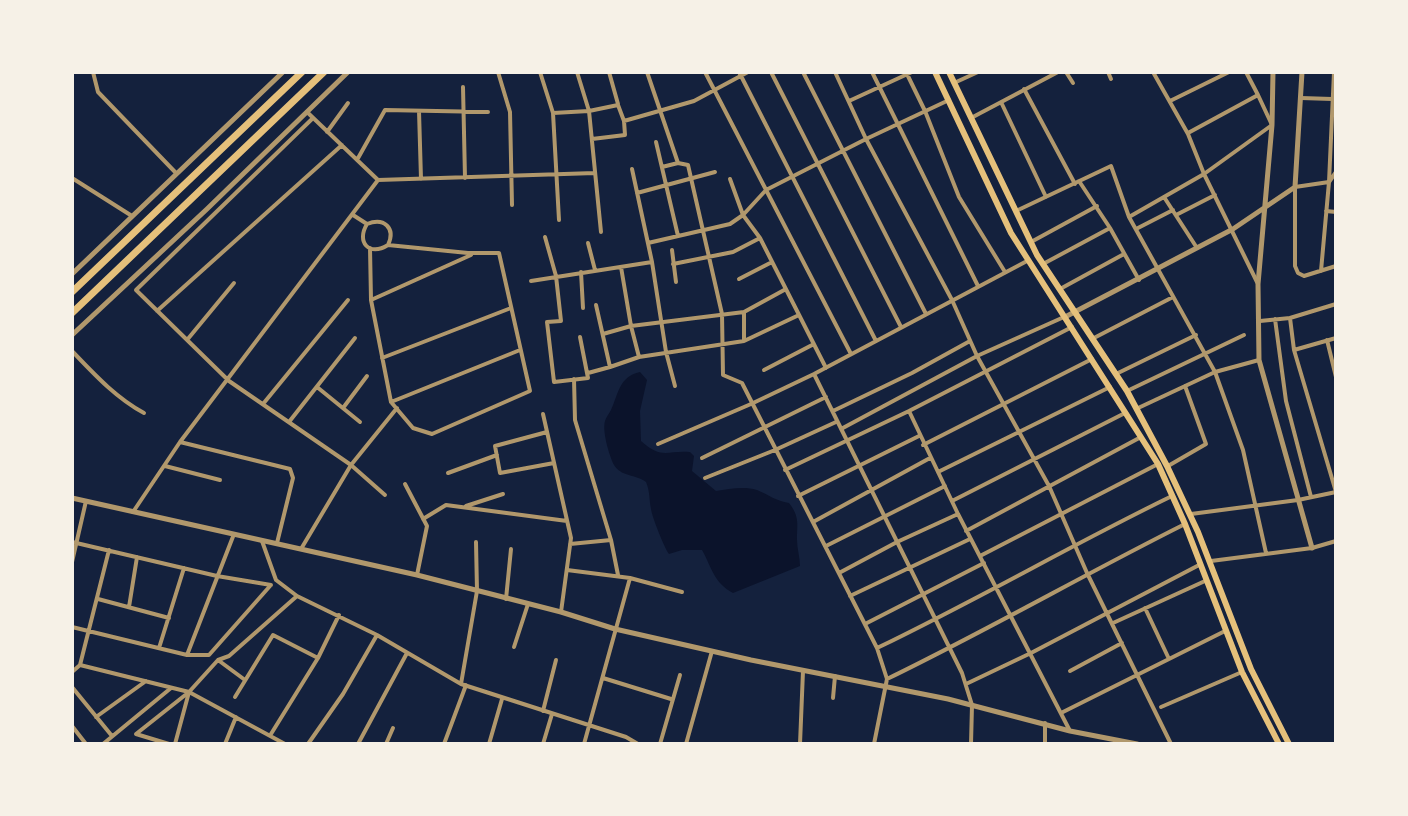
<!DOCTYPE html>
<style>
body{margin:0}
#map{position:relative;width:1408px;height:816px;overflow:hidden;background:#14213d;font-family:Signika,sans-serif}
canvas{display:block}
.frame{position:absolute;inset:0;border:74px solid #f6f1e7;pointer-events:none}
</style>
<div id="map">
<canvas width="1408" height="816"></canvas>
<div class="frame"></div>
</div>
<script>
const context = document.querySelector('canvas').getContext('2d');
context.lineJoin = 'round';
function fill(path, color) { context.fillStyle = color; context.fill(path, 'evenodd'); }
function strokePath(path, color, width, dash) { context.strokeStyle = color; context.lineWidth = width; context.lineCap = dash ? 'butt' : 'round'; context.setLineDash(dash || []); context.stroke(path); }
const water = new Path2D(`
 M640 372 647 380 640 411 641 441C662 460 667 450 690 452L694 456 692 471 716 491C729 489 744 486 757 490 769 495 776 501 789 503 800 517 797 524 797 540 797 549 800 557 800 566L733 593C714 583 712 568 702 550H682L669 554C665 549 652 517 651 509 649 500 650 491 646 482 636 474 621 477 614 465 609 455 602 431 605 421 606 417 609 414 611 410 619 392 619 377 640 372Z`);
const minor = new Path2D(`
 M93 72 98 92 176 173
 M409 72H426
 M498 72 510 112 512 205
 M540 72 553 113 559 220
 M577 72 589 111 601 232
 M609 72 618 104
 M647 72 678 163 662 167
 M705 72 851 354
 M739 72 876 341
 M771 72 901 327
 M803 72 926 314
 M835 72 866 139 952 300 977 356 1049 486 1087 573 1171 744
 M872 72 978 286
 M906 72 925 111 959 197 1005 272
 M1066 72 1073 83
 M1108 72 1111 79
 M1153 72 1188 134 1204 174 1257 282
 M954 83 978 72
 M463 87 465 178
 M1024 89 1075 184
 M1301 98 1332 99 1336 101
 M849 101 912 72
 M1170 101 1229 72
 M1001 102 1046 197
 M419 111 421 179
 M307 112 378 180 595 173
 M553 113 589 111 618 105 624 121 625 135 592 139
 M313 118 136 290 229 381 351 465 385 495
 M971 118 1058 72
 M624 121 694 101 748 72
 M327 132 348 103
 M1188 133 1258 95 1246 72
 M656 142 678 236
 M357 160 385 110 488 112
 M678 163 688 165 722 314 723 375 742 383 877 648 887 679 874 744
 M632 169 652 262 666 352 675 386
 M1336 172 1329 182 1295 187V266L1298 273 1304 276 1336 266
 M72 178 132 216
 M730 179 743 215 760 238 826 368
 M1079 181 1110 228 1139 280
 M637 193 715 172
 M1164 197 1197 248
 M1016 211 1111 166 1129 217 1215 372 1243 450 1266 553
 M1326 211 1336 212
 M353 215 367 224C384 217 396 228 388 245 369 257 356 242 367 224
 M1176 215 1215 195
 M1129 217 1204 174 1272 125 1258 95
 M1136 229 1173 210
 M545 237 556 276 561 321 547 322 554 382 588 378 580 337
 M1031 242 1097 206
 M588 243 595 270
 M648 243 730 224 743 215 766 190 866 139 949 100
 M370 248 371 300 391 402 413 428 432 434 530 391 499 253H468L388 245
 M672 250 676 282
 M673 264 733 252 760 238
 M1043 264 1110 228
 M1321 271 1329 182 1334 72
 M581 272 583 308
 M739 279 772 262
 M531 281 652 262
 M1060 289 1124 254
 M371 300 471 255
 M596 305 610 367 639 357 631 326 621 267
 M157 311 342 145
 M744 312V341
 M1275 319 1286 401 1311 497
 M1260 321 1290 318
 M603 334 631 326 744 312 786 289
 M1092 339 1173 297
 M187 340 234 283
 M1327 340 1336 377
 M1294 350 1336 338
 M72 351C94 374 116 398 144 413
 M639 357 744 341 799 315
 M382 358 511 308
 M764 370 814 344
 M588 373 610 367
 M814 374 962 673 972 705 971 744
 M1116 374 1196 335
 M574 379 575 420 611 540 618 575
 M317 387 360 422
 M1127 391 1244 335
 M391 402 520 350
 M263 404 348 300
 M343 408 367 376
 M1136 409 1215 372 1259 360
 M833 411 912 373 970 341
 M909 411 958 514 1070 731
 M543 414 571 538 561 612
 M289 422 355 338
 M841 429 977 356 1064 317
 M547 432 495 446 500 473 554 463
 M180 442 290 469 293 478 277 543
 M658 444 751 404 814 374 1027 261
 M923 445 1092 359
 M702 458 826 397
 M165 466 220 480
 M1168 466 1206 444 1185 386
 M785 470 909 411 1072 327
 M938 472 1110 387
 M448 473 497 455
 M705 478 775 450 836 422
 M405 484 427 526 417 575
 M1336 492 1294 350 1290 318 1336 304
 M798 496 919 436
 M952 501 1125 413
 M466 506 503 494
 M133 512 180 442 378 180
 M1191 514 1298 500 1336 492
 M423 519 446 505 567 521
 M813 522 930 458
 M966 531 1141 437
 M262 541 276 580 297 596 377 635 461 684 626 737 638 744
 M72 542 217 576 271 585
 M570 544 611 540
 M826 546 945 486
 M301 549 351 465 397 408
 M109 550 80 665 189 692
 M980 556 1158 464
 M1211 561 1312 548 1336 541
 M72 562 86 501
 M567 570 630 578 584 744
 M839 573 897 542 958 514
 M630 578 682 592
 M850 596 970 539
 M98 599 169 618
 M506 599 511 549
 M129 607 137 557
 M1145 608 1169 659
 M1113 623 1205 581
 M865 624 984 563
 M72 627 187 655 234 534
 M514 647 528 604
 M159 648 184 568
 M877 648C977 600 1073 544 1172 496
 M187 655H209L270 586
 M218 660 245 680
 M1070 671 1122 643
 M72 672 80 665
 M603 678 671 699
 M887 679C988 630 1085 574 1185 524
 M461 684 477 591 476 542
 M966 684 1031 653 1201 564
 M72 687 112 736
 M235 697 273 635 318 658
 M833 698 835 676
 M1161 707 1242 672
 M543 711 556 660
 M1061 713 1225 631
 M96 717 146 681
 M1045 723V744
 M72 726 86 744
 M271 734 318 658 339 615
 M103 744 171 688
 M169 744 136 734 189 692 218 660 229 656 297 596
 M175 744 189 692 285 744
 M225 744 236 717
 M308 744 343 694 377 635
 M358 744 407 653
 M386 744 393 728
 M444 744 466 685
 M489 744 502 699
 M543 744 552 714
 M660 744 680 675
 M686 744 712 651
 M800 744 803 671`);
const tertiary = new Path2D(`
 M1273 72 1272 125 1258 284 1259 360 1312 548
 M72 274 283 72
 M1065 317 1233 229 1295 187 1302 72
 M72 335 207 209 348 72
 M72 498 417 575 561 612 615 629 751 660 948 699 1070 731 1137 744`);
const secondary = new Path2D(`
 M935 72 1011 233 1158 464 1185 524 1242 672 1279 744
 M949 72 1037 255 1127 391 1167 466 1198 532 1251 669 1289 744`);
const trunk = new Path2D(`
 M72 292 302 72
 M72 313 324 72`);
fill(water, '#0b132b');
strokePath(minor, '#b1986c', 4);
strokePath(tertiary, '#b1986c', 5);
strokePath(secondary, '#e5c07b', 6);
strokePath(trunk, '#e5c07b', 7);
</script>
